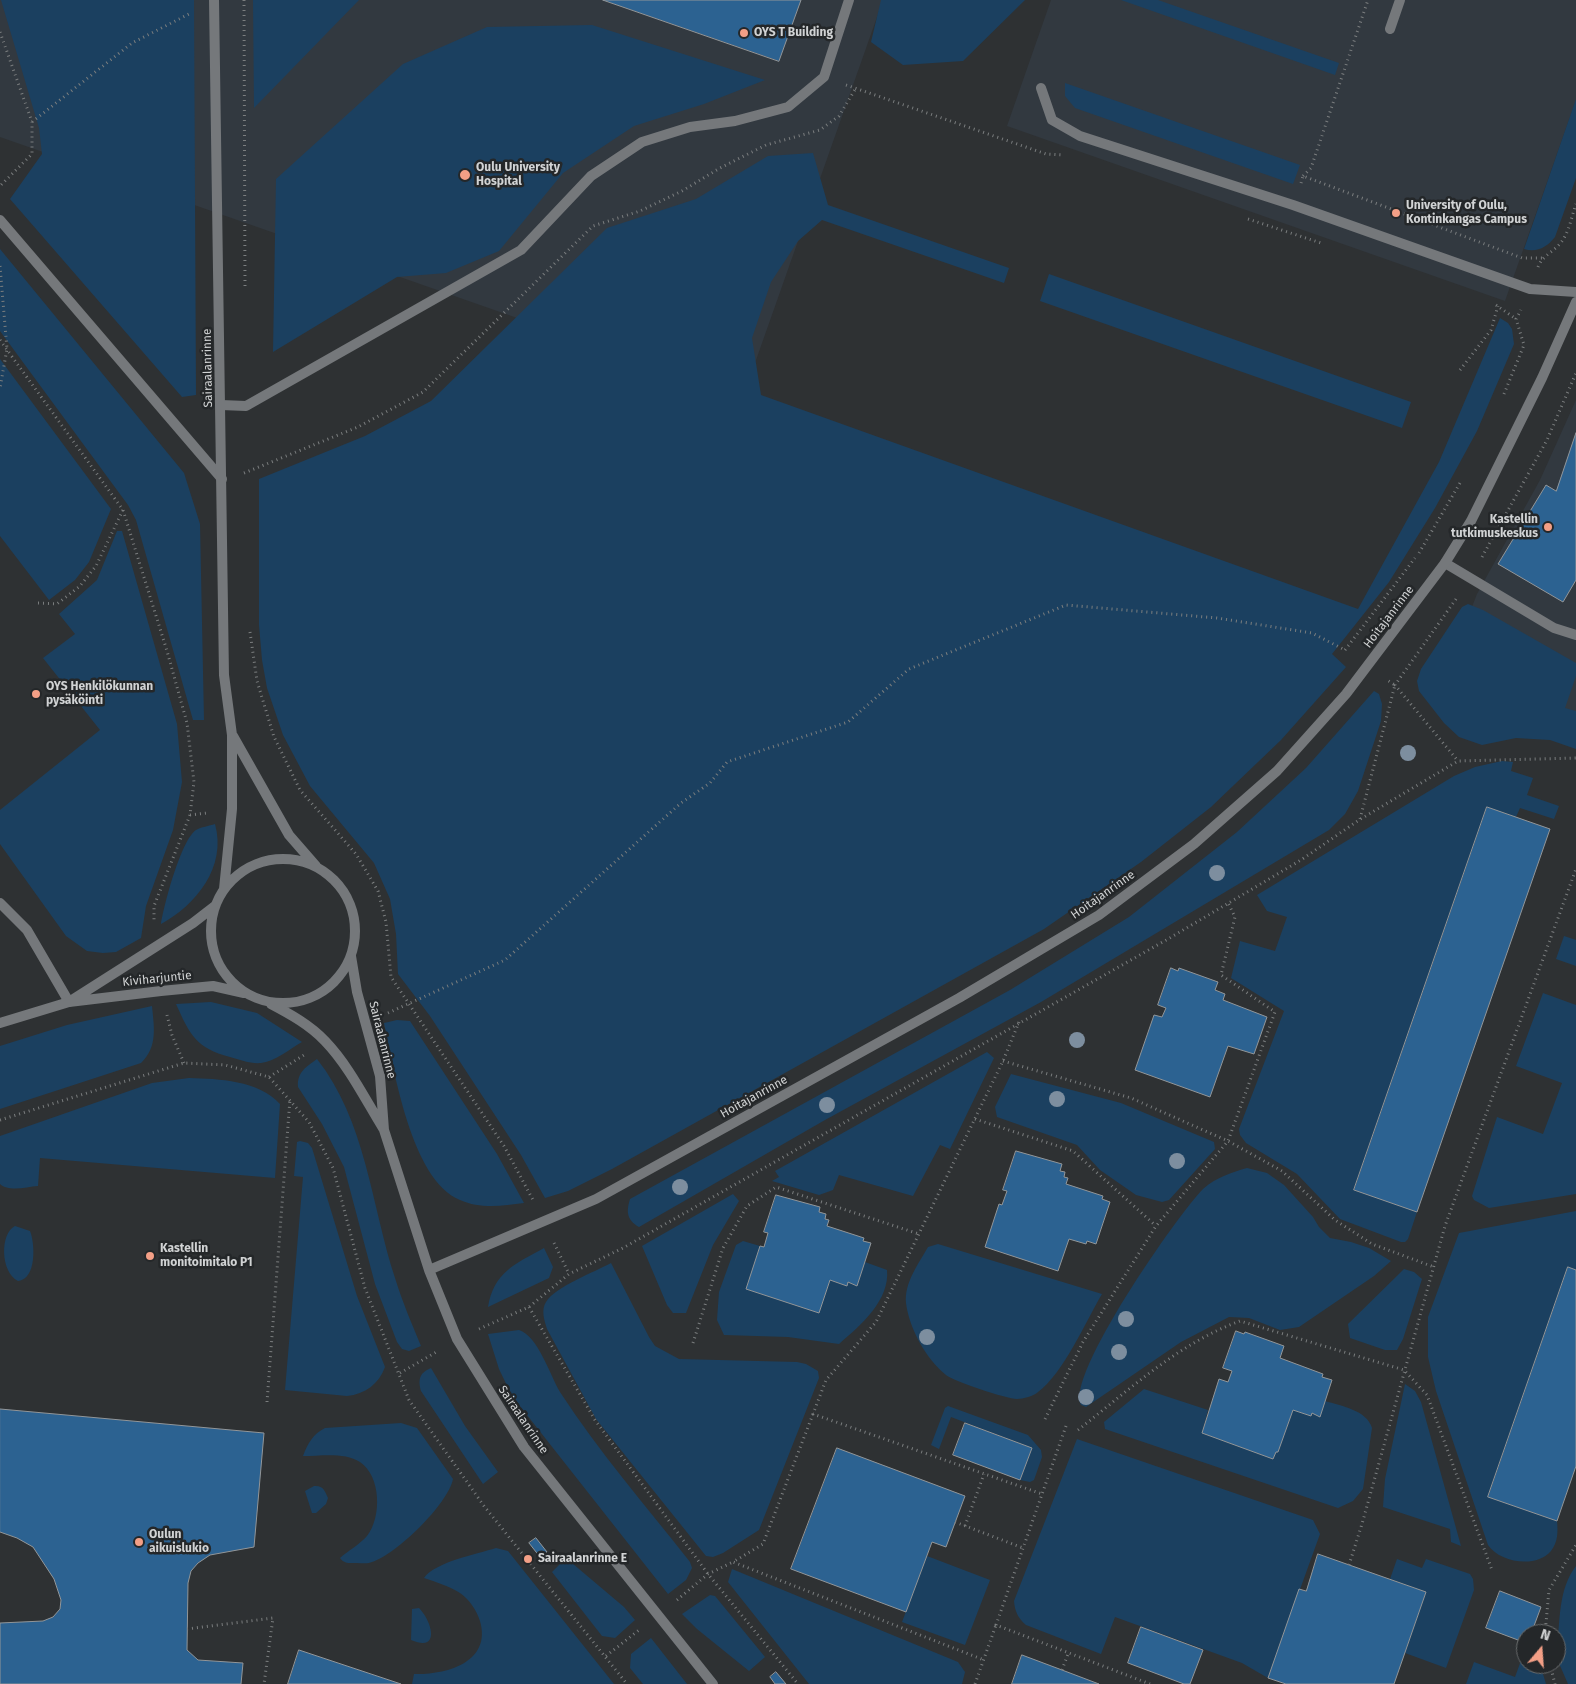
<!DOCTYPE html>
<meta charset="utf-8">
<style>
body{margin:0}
#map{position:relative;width:1576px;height:1684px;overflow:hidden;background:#2e3133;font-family:"Fira Sans",sans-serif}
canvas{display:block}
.north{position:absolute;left:1516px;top:1624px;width:50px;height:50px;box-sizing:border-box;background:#242729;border:1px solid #696c6d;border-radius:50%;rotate:18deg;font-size:14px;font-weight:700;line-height:20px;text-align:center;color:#d1d3d4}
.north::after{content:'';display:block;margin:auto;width:18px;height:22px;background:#f39f86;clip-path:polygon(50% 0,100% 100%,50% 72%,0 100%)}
</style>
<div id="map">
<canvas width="1576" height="1684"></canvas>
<div class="north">N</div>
</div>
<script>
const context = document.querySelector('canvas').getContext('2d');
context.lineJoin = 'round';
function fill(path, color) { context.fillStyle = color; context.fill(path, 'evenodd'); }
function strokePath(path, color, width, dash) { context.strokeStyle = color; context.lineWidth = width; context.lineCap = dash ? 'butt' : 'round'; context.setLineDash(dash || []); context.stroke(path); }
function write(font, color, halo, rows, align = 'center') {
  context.font = font + ' "Fira Sans",sans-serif'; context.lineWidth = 5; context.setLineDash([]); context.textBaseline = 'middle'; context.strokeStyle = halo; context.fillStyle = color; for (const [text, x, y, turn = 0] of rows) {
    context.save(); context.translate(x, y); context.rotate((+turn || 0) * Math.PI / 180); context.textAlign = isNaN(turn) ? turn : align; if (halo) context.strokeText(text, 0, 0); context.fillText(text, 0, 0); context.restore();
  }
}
const built = new Path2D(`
 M0 0H883L743 397 0 137Z
 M1051 0H1576V100L1505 301 1007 126Z
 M1576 400V720L1447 671 1477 594 1540 480Z`);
const green = new Path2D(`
 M1 0H194L196 395 182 397 10 199 42 154 39 128Z
 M253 0H359L254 108Z
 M881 0H1025L963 61 903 65 871 42Z
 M1121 0H1158L1339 63 1335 75Z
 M592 25 765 80 704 104 634 126 563 173 499 251 446 273 397 277 273 352 276 179 403 64 487 27Z
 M1065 83 1300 165 1293 184 1075 108 1065 96Z
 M1576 99V178L1555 237C1547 247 1537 253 1524 249Z
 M813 153 828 205 1009 268 1004 283 822 220 798 241 771 282 752 338 761 395 1358 609 1439 462 1500 318 1508 323 1512 329 1514 344 1477 431 1435 508 1389 582 1332 654 1346 667 1281 740 1211 807 1141 862 1044 929 612 1169 568 1191 545 1198 521 1155 430 1016 398 974 396 934 390 899 374 863 310 786 283 735 267 688 262 660 259 625V479L365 436 431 401 607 228 696 199 768 156Z
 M0 249 184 473 200 524 204 720H193L136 520 128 505 0 331Z
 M1049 274 1411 402 1402 428 1040 301Z
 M0 359 111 509 89 562 75 580 49 600 0 536Z
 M117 531H122L177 724 182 782 173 830 146 906 141 938 116 952 103 953 87 951 66 936 0 844V810L100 730 43 658 75 634 59 614 97 580Z
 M1468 604 1483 610 1576 663V676L1565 708 1576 711V749L1550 740 1516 738 1482 745 1459 737 1444 723 1419 691 1417 681 1421 669 1462 607Z
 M1374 691 1379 694 1382 704 1381 721 1358 791 1345 814 1329 830 1041 1002 825 1120 639 1227C627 1220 626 1212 630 1199L1010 990 1129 917 1237 832 1306 768Z
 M1502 761 1513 762 1511 771 1533 778 1527 795 1559 806 1554 819 1520 808 1516 817 1487 807 1354 1190 1417 1212 1408 1239 1405 1242H1401L1340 1219 1297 1174 1246 1143 1240 1135 1239 1129 1284 1011 1231 978 1240 941 1275 951 1287 917 1267 911 1257 895 1454 776 1475 767Z
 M215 824C227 867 196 905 161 924 164 905 181 840 196 830 201 827 209 826 215 824Z
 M1564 936 1576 940V966L1556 959Z
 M1543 993 1576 1005V1194L1489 1208 1474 1200 1472 1196 1497 1117 1543 1134 1562 1083 1516 1066Z
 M211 1002 257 1013 302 1042C290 1049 274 1062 261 1063 251 1064 240 1060 230 1057 196 1048 190 1035 176 1004Z
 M152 1006C154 1027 158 1047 141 1063L0 1109V1046L67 1025Z
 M397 1020 410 1021 497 1154 524 1203C502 1206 480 1209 460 1200 411 1180 394 1069 384 1023Z
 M987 1052 994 1058 950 1149 940 1145 913 1196 839 1175 833 1190 819 1195 772 1181 779 1177 775 1171Z
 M317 1059C366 1121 371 1204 395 1278 402 1301 412 1324 421 1346L409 1351 402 1349 397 1342 375 1284 344 1167 322 1124 298 1087C297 1072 306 1067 317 1059Z
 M1011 1074 1121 1103 1214 1142 1215 1149 1169 1200 1162 1202 1136 1195 1100 1170 1077 1145 997 1117 995 1107Z
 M189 1078C219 1079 258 1080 280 1104L275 1178 40 1158 38 1186C26 1187 9 1192 0 1184V1136L152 1083Z
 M300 1141 308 1143 312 1148 357 1296 385 1367C379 1384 365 1394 347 1396L285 1390 303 1177 294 1176 297 1142Z
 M1247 1168 1267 1173 1284 1185 1313 1217 1319 1227 1330 1238 1351 1242 1369 1248 1391 1261 1374 1276 1299 1327 1280 1330 1249 1318 1229 1317 1181 1342 1086 1407 1081 1405C1065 1376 1178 1214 1203 1189 1217 1177 1230 1173 1247 1168Z
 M733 1194 739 1201 713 1245 686 1313H673L667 1305 642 1246Z
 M1576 1211V1270L1568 1268 1488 1497 1557 1521C1558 1532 1558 1542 1551 1551 1536 1569 1499 1562 1488 1545L1436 1391 1428 1357V1317L1459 1233Z
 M15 1226 30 1231C35 1243 37 1279 18 1281 0 1272 0 1233 15 1226Z
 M743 1241 760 1246 746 1289 819 1313 830 1280 846 1286 848 1282 857 1286 865 1262 887 1270C890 1300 861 1325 839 1344L788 1337 724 1335 717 1320 719 1292 736 1245Z
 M938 1244 1102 1294C1086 1321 1063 1374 1038 1392 1034 1396 1023 1399 1017 1399 1007 1399 953 1381 946 1375 926 1359 909 1328 906 1303 904 1283 919 1263 928 1247Z
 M544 1248 553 1267 549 1278 488 1307C494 1272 515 1264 544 1248Z
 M611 1263 649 1337 655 1346 679 1359 797 1362 806 1364 818 1371 819 1378 759 1530 723 1553 713 1557 706 1556 596 1419 547 1329C544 1320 541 1310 546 1302 556 1286 595 1272 611 1263Z
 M1404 1269 1414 1272 1422 1279 1403 1339 1397 1350H1385L1350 1338 1348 1324Z
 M519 1330C538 1336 550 1375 560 1392 599 1452 646 1506 690 1562L692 1568 686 1580 668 1594 512 1396 499 1369 488 1334Z
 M431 1368 465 1426 498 1472 483 1484 421 1391C418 1380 419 1373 431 1368Z
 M1405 1384 1415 1391 1421 1402 1461 1546 1451 1542 1450 1529 1383 1507 1385 1479Z
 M1144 1389 1208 1410 1202 1433 1273 1459 1276 1452H1278L1293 1410 1311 1416 1312 1413 1319 1416 1325 1401C1341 1406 1367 1410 1372 1428L1363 1489 1353 1501 1338 1508 1105 1429 1104 1422Z
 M948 1406 1028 1435 1041 1450 1042 1457 1034 1480 1030 1482 1020 1480 1032 1448 951 1417 939 1449 931 1445 945 1408Z
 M401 1423 417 1428 453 1479C448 1504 397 1554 372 1562 368 1564 362 1563 357 1563 350 1563 344 1564 340 1558 348 1551 360 1544 367 1536 382 1517 381 1476 360 1462 345 1452 321 1456 303 1456 308 1443 313 1434 325 1428Z
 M1077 1439 1313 1520 1320 1534 1268 1678 1242 1663 1115 1617 1101 1654 1026 1625C1018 1618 1015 1612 1014 1601Z
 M314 1486C323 1485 325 1491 328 1498L326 1504 316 1513H312L305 1491Z
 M496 1548 508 1551 614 1684H412L414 1674C445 1675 492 1663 480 1621 477 1611 469 1599 460 1593 449 1586 436 1582 424 1578 435 1562 477 1554 496 1548Z
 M927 1556 990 1580 965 1645 902 1622Z
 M566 1558 624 1607 635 1620 615 1638 602 1636 552 1572Z
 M1397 1559 1422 1568 1426 1559 1470 1574 1473 1579 1474 1590 1446 1668 1405 1653 1426 1592 1390 1579Z
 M1576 1566V1684H1568L1558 1661 1557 1651C1560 1622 1558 1589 1576 1566Z
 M732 1569 958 1662 965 1672 962 1684H809L728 1582Z
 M710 1595 715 1596 765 1657 749 1671 697 1629 682 1614Z
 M419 1608C432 1621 441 1653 411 1640L412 1609Z
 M651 1638 687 1684H643L630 1668 631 1654Z
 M1526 1647V1664H1540L1546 1684H1466L1474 1662 1515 1677Z`);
const building = new Path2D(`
 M603 0H801L779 61Z
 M1576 433V580L1563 602 1498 564 1546 485 1556 491Z
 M1487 807 1550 829 1417 1212 1354 1190Z
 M1171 968 1178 971 1179 968 1218 982 1215 990 1225 994 1223 1000 1267 1017 1254 1054 1228 1046 1210 1097 1135 1070 1154 1015 1162 1017 1166 1008 1158 1005Z
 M1016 1151 1062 1164 1060 1171 1065 1172 1064 1177 1068 1178 1066 1184 1103 1196 1102 1199 1110 1202 1096 1244 1087 1241 1086 1244 1069 1239 1058 1271 985 1247 999 1204 1002 1205 1007 1191 1003 1190Z
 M776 1195 820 1207 819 1212 826 1214 825 1219 829 1220 827 1226 864 1238 863 1241 871 1243 857 1286 848 1282 847 1286 830 1280 819 1313 746 1289 760 1246 764 1247 768 1233 764 1232Z
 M1568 1267 1576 1270V1466L1557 1521 1488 1497Z
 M1236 1331 1244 1334 1245 1332 1284 1346 1280 1358 1323 1374 1322 1377 1332 1380 1320 1417 1312 1413 1311 1416 1293 1410 1278 1452H1276L1273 1459 1202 1433 1219 1379 1228 1382 1232 1371 1223 1368Z
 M0 1409 264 1433 254 1547 210 1555 198 1563 191 1571 188 1583 187 1650 198 1660 243 1663 241 1684H0V1623L43 1621 53 1617 60 1609 61 1600 54 1579 33 1547 17 1538 0 1532Z
 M965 1423 1032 1448 1020 1480 953 1455Z
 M837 1448 965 1496 946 1547 932 1542 906 1612 791 1569Z
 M536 1538 547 1552 540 1557 529 1543Z
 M1318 1554 1426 1592 1394 1684H1286L1268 1678 1299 1589 1306 1591Z
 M1500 1591 1541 1607 1531 1634H1526V1643L1486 1628Z
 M1141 1627 1203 1650 1190 1684H1184L1128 1663Z
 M299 1650 401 1684H288Z
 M1022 1655 1062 1670 1099 1684H1012Z
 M776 1672 786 1684H775L770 1677Z`);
const path = new Path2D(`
 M244 0 245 286
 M0 32 32 122V154L0 186
 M846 85 1046 154 1063 155
 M32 122 132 43 189 14
 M1303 176 1311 168 1368 0
 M1301 183 1303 176 1522 258H1542
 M1248 219 1321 243
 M0 266 7 349 0 388
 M1538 267C1543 254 1557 251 1564 238 1570 228 1572 215 1576 204
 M1496 305 1516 319
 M0 340 123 510 167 651 187 723 194 782 190 815 154 906V920
 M1460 370 1491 330 1498 306
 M1504 394 1524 345 1516 319 1521 310
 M244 473 358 427 423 392 593 226 640 211 682 191 720 168 766 145 820 130 839 116 856 88
 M1419 553 1460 483
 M1482 557 1547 440 1576 373
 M1456 599 1395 685 1458 761
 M38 603 57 604 80 586 96 566 123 510
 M250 632 257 681 274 737 300 790 356 854 378 891 386 922 391 977 504 1146 533 1200
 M1345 650 1415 558
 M190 815 207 813
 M1360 819 1395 685 1387 680
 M388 1013 505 960 681 803 710 783 727 762 848 722 909 669 1066 605 1217 618 1312 633 1345 650
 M167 1015 172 1035 184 1063
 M1019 1022 1003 1061 876 1322 826 1380 813 1414 1042 1494
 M1003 1061 1131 1098 1228 1141 1282 1171 1335 1220 1372 1244 1434 1267
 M269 1077 304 1055
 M975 1119 1073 1151 1156 1226
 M0 1120 184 1063 225 1065 269 1077 309 1122 333 1168 365 1288 409 1400 484 1506 627 1684
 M554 1243 569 1274
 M529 1307 595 1420 708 1574 798 1684
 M479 1329 529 1307 569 1274 623 1248 1168 939 1301 860 1359 820 1458 761 1576 758
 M693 1343 723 1248 747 1206 776 1187 919 1234
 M400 1373 438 1351
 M267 1402 290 1099
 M813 1414 763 1544 733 1562 984 1660
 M1045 1419 1083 1342 1156 1226 1228 1141 1275 1012 1221 975 1235 917 1228 903
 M1066 1426 996 1625 1150 1684
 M1078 1430C1129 1390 1179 1343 1240 1321L1404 1370 1427 1395 1492 1570
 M955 1522 1023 1548
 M965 1526 984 1474
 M1349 1565 1362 1524 1445 1226 1576 869
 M677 1600 708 1574 733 1562
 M187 1629 273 1618 264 1684
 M1545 1634 1549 1590 1576 1545
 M606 1656 639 1630
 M1550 1664 1555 1684
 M1062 1670 1068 1654
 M975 1684 996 1625`);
const service = new Path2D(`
 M1390 29 1400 0
 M1041 88 1052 120 1080 136 1293 205 1530 289 1576 292
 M0 220 222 479
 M221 405 246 406 521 250 591 176 642 142 690 127 735 121 788 107 824 77 849 0
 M1445 563 1554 628 1576 635
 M0 903 27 930 69 1002`);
const minor = new Path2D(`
 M214 0 224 675 232 735V809L224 889
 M233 736 289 835 316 866
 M211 931a72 72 0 1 1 144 0a72 72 0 1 1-144 0Z
 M351 956 357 992 380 1076 384 1130 429 1270 457 1339 524 1447 713 1684
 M72 1000 193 923 215 906
 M271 1004C290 1014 310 1025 325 1041 349 1066 365 1099 383 1128
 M0 1023 69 1002 161 991 213 986 244 993
 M429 1270 596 1199 959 998 1099 915 1194 844 1277 771 1346 694 1445 563 1471 521 1542 378 1576 302`);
const trees = [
 [1408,753],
 [1217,873],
 [1077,1040],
 [1057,1099],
 [827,1105],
 [1177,1161],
 [680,1187],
 [1126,1319],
 [927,1337],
 [1119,1352],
 [1086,1397]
];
const markers = [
 [744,33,5,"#f39f86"],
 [465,175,6,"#f39f86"],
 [1396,213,5,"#f39f86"],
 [1548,527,5,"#f39f86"],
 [36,694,5,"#f39f86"],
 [150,1256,5,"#f39f86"],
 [139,1542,5,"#f39f86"],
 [528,1559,5,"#f39f86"]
];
const poiNames = [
 ["OYS T Building",754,33],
 ["Oulu University",476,168],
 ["Hospital",476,182],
 ["University of Oulu,",1406,206],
 ["Kontinkangas Campus",1406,220],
 ["Kastellin",1538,520,"right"],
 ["tutkimuskeskus",1538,534,"right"],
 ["OYS Henkilökunnan",46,687],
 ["pysäköinti",46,701],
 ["Kastellin",160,1249],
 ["monitoimitalo P1",160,1263],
 ["Oulun",149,1535],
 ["aikuislukio",149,1549],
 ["Sairaalanrinne E",538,1559]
];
const streetNames = [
 ["Sairaalanrinne",208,368,-91],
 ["Hoitajanrinne",1389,617,-53],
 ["Hoitajanrinne",1103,895,-35],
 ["Kiviharjuntie",157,979,-6],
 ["Sairaalanrinne",382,1040,76],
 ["Hoitajanrinne",754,1097,-29],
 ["Sairaalanrinne",523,1420,56]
];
fill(built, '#323940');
fill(green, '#1b4060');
fill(building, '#2c6291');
strokePath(building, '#929699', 1);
strokePath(path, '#7b7e7f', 3, [1, 4]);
strokePath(service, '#75787b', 10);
strokePath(minor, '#75787b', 10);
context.fillStyle = '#7d8e9f';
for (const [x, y] of trees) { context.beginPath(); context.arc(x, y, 8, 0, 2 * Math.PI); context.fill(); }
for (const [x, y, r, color] of markers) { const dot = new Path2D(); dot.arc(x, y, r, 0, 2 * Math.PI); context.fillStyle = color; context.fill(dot); strokePath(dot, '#242729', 2); }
write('bold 12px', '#d1d3d4', '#242729', poiNames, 'left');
write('12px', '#d1d3d4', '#242729', streetNames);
</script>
